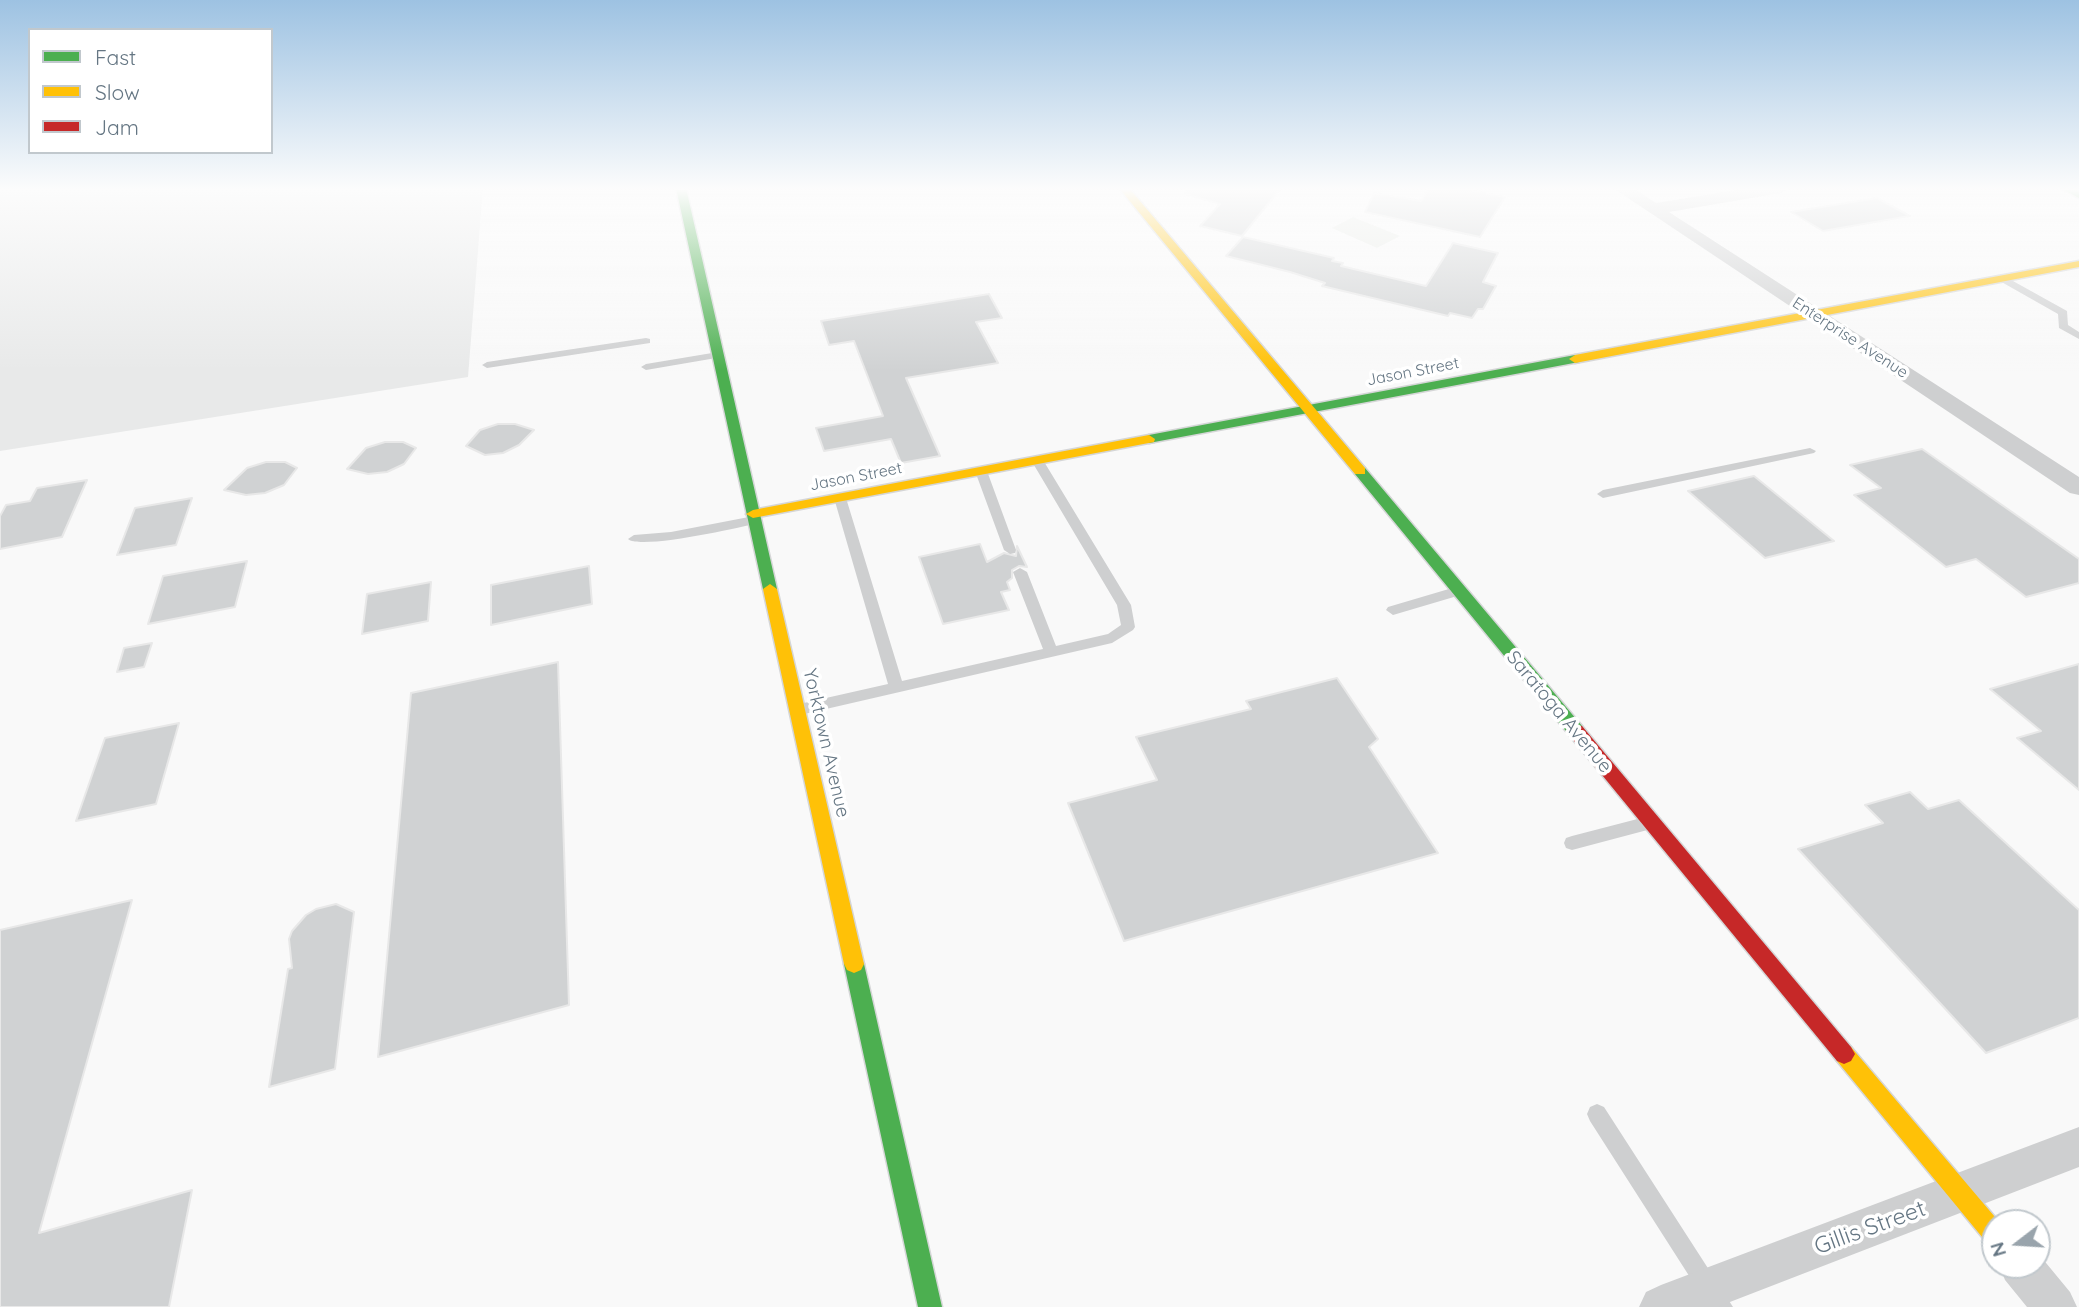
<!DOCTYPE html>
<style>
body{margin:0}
#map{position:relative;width:2079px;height:1307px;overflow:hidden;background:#f9f9f9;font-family:Quicksand,sans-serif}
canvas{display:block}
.legend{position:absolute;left:28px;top:28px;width:245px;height:126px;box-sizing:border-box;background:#fff;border:2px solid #c1c8cd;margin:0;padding:9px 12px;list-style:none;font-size:21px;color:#657683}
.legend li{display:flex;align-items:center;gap:14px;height:35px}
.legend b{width:35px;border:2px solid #c1c8cd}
.north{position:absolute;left:1981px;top:1209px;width:70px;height:70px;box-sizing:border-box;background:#fff;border:2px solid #c1c8cd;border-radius:50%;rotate:253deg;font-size:19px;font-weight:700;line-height:28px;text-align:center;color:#657683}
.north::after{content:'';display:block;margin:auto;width:24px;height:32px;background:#99a4ac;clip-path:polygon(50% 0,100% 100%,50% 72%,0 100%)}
</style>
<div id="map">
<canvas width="2079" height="1307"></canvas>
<ul class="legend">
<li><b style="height:9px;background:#4caf50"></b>Fast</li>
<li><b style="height:9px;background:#ffc107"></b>Slow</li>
<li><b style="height:9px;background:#c62828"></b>Jam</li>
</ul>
<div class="north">N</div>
</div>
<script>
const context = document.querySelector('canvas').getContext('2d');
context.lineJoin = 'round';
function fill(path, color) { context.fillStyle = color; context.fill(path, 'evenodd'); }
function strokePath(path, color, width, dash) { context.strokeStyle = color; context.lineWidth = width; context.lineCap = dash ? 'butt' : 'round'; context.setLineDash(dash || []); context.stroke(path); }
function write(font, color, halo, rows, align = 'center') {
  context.font = font + ' Quicksand,sans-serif'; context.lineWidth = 7; context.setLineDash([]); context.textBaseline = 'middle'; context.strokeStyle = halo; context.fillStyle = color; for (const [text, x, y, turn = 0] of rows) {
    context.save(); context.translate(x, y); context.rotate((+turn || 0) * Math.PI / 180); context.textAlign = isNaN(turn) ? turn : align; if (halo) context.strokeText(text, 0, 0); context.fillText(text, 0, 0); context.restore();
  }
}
const built = new Path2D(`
 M0 188H483L468 377 0 451Z`);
const green = new Path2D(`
 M1353 217 1400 236 1377 248 1332 228Z`);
const building = new Path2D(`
 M1186 188H1281L1242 236 1200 226 1220 204 1185 194Z
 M1429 188H1461L1505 197 1480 237 1365 212 1374 193 1421 201Z
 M1877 198 1910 216 1823 231 1791 212Z
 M1243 237 1334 258 1332 261 1343 263 1341 266 1426 286 1453 243 1498 253 1483 282 1496 286 1483 309H1478L1472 318 1450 313 1448 316 1322 286 1325 283 1290 272 1226 256Z
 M989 294 1002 318 976 322 998 363 906 378 940 456 901 463 891 439 824 451 816 428 883 416 854 341 829 345 821 321Z
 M498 424H515L534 430 519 445 503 453 485 455 466 446 480 430Z
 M385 442H403L416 448 404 464 387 472 368 474 347 469 366 448Z
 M1922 449 2079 559V583L2026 597 1976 559 1946 567 1854 495 1881 488 1850 465Z
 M266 462H285L297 468 284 485 265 493 246 495 224 490 247 468Z
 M1754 476 1834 541 1765 558 1688 491Z
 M87 480 62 537 0 549V516L6 505 30 501 37 488Z
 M192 498 176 545 117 555 135 508Z
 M980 544 987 562 1004 553 1016 556 1017 546 1027 567 1019 566 1012 570V578L1007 582 1010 590 1001 592 1009 610 943 624 919 557Z
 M247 561 235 607 148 624 163 576Z
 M589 566 592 604 491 625V585Z
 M431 582 428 621 362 634 367 594Z
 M152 643 144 667 117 672 124 648Z
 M558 662 569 1005 378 1057 411 693Z
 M2079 664V790L2017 738 2041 731 1990 689Z
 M1337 678 1378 739 1369 747 1438 853 1124 941 1068 803 1157 780 1136 737 1251 709 1246 701Z
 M179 723 156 804 76 821 105 738Z
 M1910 792 1928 809 1959 800 2079 910V1018L1986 1053 1798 849 1883 823 1865 805Z
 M132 900 39 1233 192 1190 169 1307H0V930Z
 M336 904 354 912 335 1069 269 1087 288 969 292 968 289 939 292 931 306 915 316 909Z`);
const lane = new Path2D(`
 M1998 276H2004L2067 311 2068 325 2079 332V339L2059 328 2058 314 1998 280Z
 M646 338 650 339V343L487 368 482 365 487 362Z
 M718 352 722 353V357L646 370 641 367 646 364Z
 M1810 448 1816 451 1814 453 1603 498 1597 494 1603 490Z
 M1037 456 1043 460 1131 605 1135 627 1133 630 1112 643 800 715 795 713 793 709 795 705 888 684 834 498 836 495H844L846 498 902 681 1043 649 1013 572 1020 568 1027 572 1056 646 1108 634 1121 625 1117 605 1031 460Z
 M981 467 987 471 1016 550 1015 553 1010 554 1004 550 975 471Z
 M754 516 760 520 758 523C738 528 640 550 628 539L634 535 671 532Z
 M1459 586 1464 588 1466 591 1464 594 1393 615 1386 610 1388 607Z
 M1649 816 1655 818 1657 823 1655 828 1572 850 1566 848 1564 843 1566 838 1572 836Z
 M1597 1104 1604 1107 1733 1307H1709L1590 1121 1587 1114 1590 1107Z`);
const street = new Path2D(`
 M1613 188H1633L1656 203 1748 188H1789L1781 193 1669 212 2079 477V495L2070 493Z
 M2079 1127V1167L1717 1307H1639L1646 1292 1661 1285Z
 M2037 1252 2070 1292 2077 1307H2027L2005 1280 1999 1265H2037Z`);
const fast = new Path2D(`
 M676 188H686L777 589 770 594 763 589Z
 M2060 188H2073L2079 191V198Z
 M1575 355 1581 359 1579 362 1149 443 1143 439 1149 435Z
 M1360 467 1365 468 1582 726 1584 731 1582 736H1570L1355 474V468Z
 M854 955 861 958 864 964 942 1307H918L844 964 847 958Z`);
const slow = new Path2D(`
 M1119 188H1129L1365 468V474H1355Z
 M2079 261V267L1575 363 1569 359 1575 355Z
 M1149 435 1155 439 1154 442 753 518 746 514 753 510Z
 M770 584 777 589 864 964 861 970 854 973 847 970 844 964 763 589Z
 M1844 1044 1851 1047 2000 1223H1995V1247L1987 1243 1837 1061 1833 1054 1837 1047Z`);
const jam = new Path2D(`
 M1576 725 1582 726 1851 1047 1855 1054 1851 1061 1844 1064 1837 1061 1570 736 1568 731 1570 726Z`);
const farStreetnames = [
 ["Enterprise Avenue",1850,338,33],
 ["Jason Street",1413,372,-11],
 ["Jason Street",856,477,-11]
];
const streetNames = [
 ["Saratoga Avenue",1559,712,50],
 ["Yorktown Avenue",826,743,77]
];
const nearStreetnames = [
 ["Gillis Street",1870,1228,-20]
];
fill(built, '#e8e9e9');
fill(green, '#e8ebe6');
fill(building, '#d0d2d3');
strokePath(building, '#e8e8e8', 2);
strokePath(fast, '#d5d6d7', 3);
strokePath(slow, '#d5d6d7', 3);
strokePath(jam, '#d5d6d7', 3);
fill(lane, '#cecfd0');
fill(street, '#cecfd0');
fill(fast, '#4caf50');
fill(slow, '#ffc107');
fill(jam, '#c62828');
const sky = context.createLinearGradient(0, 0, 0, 371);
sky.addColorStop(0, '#9dc2e2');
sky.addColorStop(0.51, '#fcfcfc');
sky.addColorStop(1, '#fcfcfc00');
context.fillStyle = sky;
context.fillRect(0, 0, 2079, 371);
write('16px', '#657683', '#fff', farStreetnames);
write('19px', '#657683', '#fff', streetNames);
write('23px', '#657683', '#fff', nearStreetnames);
</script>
